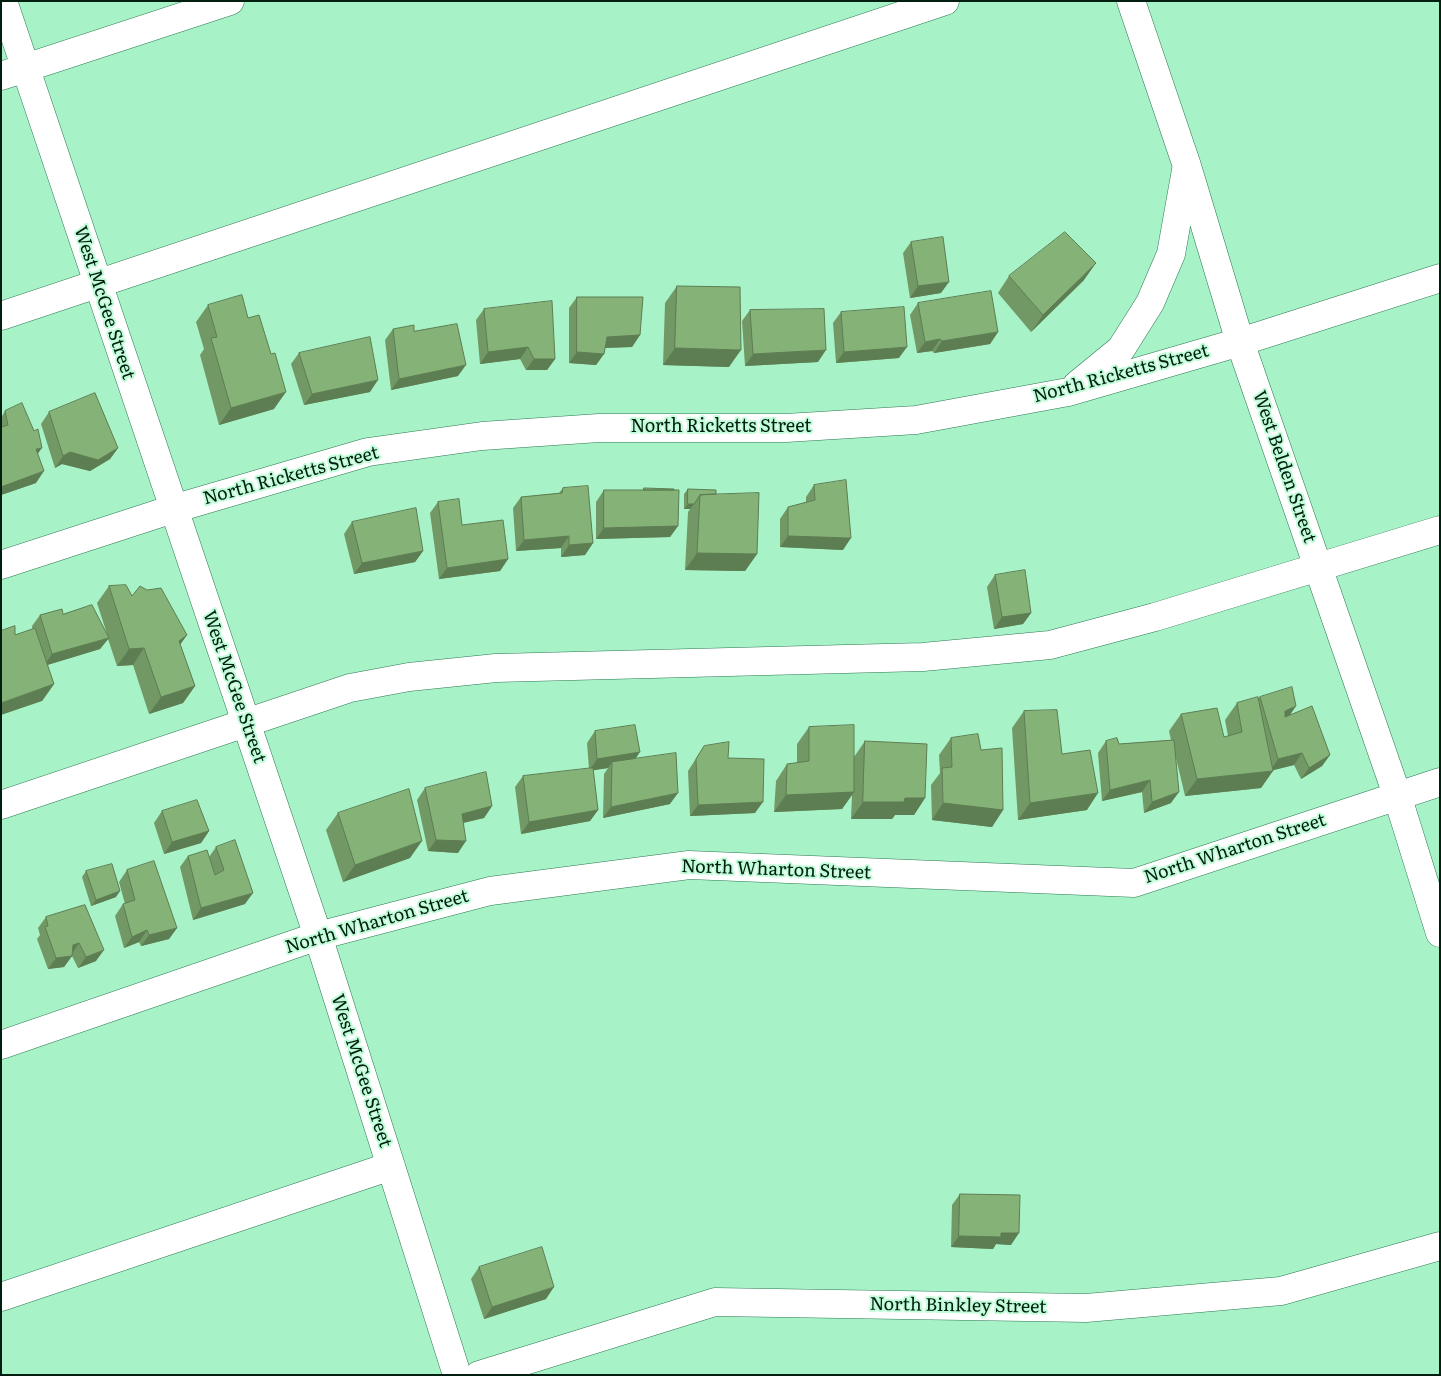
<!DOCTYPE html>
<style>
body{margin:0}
#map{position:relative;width:1441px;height:1376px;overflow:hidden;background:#a7f3c7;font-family:Literata,serif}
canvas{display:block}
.frame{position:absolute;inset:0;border:2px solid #001f10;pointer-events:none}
</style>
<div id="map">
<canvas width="1441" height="1376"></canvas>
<div class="frame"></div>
</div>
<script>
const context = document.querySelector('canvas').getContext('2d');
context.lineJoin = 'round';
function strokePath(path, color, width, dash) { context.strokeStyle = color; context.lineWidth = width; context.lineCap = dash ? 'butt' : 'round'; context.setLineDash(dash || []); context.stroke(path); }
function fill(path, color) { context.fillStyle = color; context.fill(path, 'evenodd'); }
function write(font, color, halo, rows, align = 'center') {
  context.font = font + ' Literata,serif'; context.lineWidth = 4; context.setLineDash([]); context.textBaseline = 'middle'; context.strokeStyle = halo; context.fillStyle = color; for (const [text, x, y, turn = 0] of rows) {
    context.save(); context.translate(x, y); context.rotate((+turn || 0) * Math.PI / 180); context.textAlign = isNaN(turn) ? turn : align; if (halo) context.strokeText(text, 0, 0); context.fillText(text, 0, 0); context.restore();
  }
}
const minor = new Path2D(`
 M3 1 318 936 457 1375
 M1131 1 1187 166 1240 342 1397 795 1440 933
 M1 76 230 1
 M1 316 945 1
 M1077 385 1121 349 1150 303 1171 254 1186 170
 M1 565 173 509 368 452 482 436 599 428H786L916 420 1068 392 1240 342 1440 278
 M1 805 350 688 409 677 496 668 923 657 1050 645 1155 617 1440 530
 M1 1045 318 936 490 891 689 865 1134 883 1440 782
 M1 1297 391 1166
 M479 1375 715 1302 1086 1308 1281 1291 1440 1246`);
const wall = new Path2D(`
 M911 242 941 293 910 298 903 253Z
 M1009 276 1084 280 1031 332 998 293Z
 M677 286 729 367 663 365 665 303Z
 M577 297 640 335 632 347 605 348 604 354 596 365 569 363V308Z
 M918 303 998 332 990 344 934 353 932 351 917 353 910 315Z
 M208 305 274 409 219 425 200 355 204 349 196 322Z
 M484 309 555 359 547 370H526L520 359 480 364 476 320Z
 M750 310 818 362 745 366 742 321Z
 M841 312 899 358 836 363 833 323Z
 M393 329 414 331 458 376 391 390 385 340Z
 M299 353 370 392 304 405 291 364Z
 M5 411 38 453 36 483 1 495V418Z
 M49 412 118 448 110 459 90 471 62 464 55 468 41 424Z
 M814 485 843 550 780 547V519L788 507 806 502V497Z
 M563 488 593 543 585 555 561 557V548L516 551 513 508 521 497 559 493Z
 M644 488 678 526 670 537 596 539V502L604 490H643Z
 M688 489 716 494 757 554 745 571 685 570 688 512 690 509H684V494Z
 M438 502 462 525 508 559 500 571 439 579 430 513Z
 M352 522 423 551 415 562 354 574 344 534Z
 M995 575 1031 613 1023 624 994 629 987 587Z
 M109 586 132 596 187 635 180 644 195 686 183 703 149 714 133 665 117 666 108 639 100 649 47 665 54 684 42 701 32 626 40 615 63 614 107 634 97 603Z
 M1260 697 1291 714 1330 755 1322 766 1301 779 1294 765 1273 770 1261 788 1185 796 1176 758 1171 803 1144 813 1142 792 1102 801 1098 753 1106 741 1119 744 1171 740 1169 731 1181 714 1224 737 1228 736 1225 720 1237 703 1258 698Z
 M1024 711 1062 754 1087 810 1018 820 1012 728Z
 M809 727 854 757 865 741 925 798 914 815H895L892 819H851L852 795 842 809 774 812 776 781 787 764 797 763V744Z
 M595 731 636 759 670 804 603 818 604 774 608 768 593 770 598 810 590 821 521 834 515 787 523 776 589 769 587 743Z
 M951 738 981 750 1003 810 992 827 932 820 931 785 940 773 939 755Z
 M704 746 755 813 690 816 688 771Z
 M425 788 492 806 484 818 463 823 458 853 428 851 417 800Z
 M162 811 209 831 201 843 164 854 154 823Z
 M338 813 410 858 343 882 326 830Z
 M216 847 245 904 193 920 180 867 188 856 209 857Z
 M127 870 177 928 169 939 141 946 139 942 124 948 115 916 123 904H125L119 882Z
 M86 871 116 897 91 906 82 877Z
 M85 905 96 961 78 968 72 956 64 967 48 969 37 939 40 935 38 928 46 917Z
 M960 1194 1011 1245 996 1244 993 1249 951 1247 952 1205Z
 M479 1267 546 1299 484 1319 471 1279Z`);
const shadedWall = new Path2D(`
 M1096 263 1084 280 1031 332 1043 315Z
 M949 282 941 293 910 298 918 286Z
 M998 332 990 344 934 353 942 341Z
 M640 335 632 347 599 348 607 337Z
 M940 339 932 351 917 353 925 342Z
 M528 347 520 359 480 364 488 352Z
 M907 347 899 358 836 363 844 352Z
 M675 348 741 350 729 367 663 365Z
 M826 350 818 362 745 366 753 354Z
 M577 352 604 354 596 365 569 363Z
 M534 359H555L547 370H526Z
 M466 365 458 376 391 390 399 379Z
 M378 380 370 392 304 405 312 394Z
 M286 392 274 409 219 425 231 408Z
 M42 448 34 459 36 449Z
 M118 448 110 459 90 471 62 464 55 468 63 456 70 452Z
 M44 471 36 483 1 495V487Z
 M688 504H694L690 509H684Z
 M678 526 670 537 596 539 604 528Z
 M569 536 561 548 516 551 524 540Z
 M788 536 851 538 843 550 780 547Z
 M593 543 585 555 561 557 569 545Z
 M423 551 415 562 354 574 362 563Z
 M697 553 757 554 745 571 685 570Z
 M508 559 500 571 439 579 447 568Z
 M1031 613 1023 624 994 629 1002 617Z
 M187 635 175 652 179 641Z
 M109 638 100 649 44 666 52 654Z
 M144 648 133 665 117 666 129 649Z
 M54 684 42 701 1 715V703Z
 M195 686 183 703 149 714 161 697Z
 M1296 706 1288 718 1277 723 1285 711Z
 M640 752 632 764 612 762 608 768 589 771 597 759Z
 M1302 753 1294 765 1270 771 1278 759Z
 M1330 755 1322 766 1301 779 1309 768Z
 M1273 771 1261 788 1185 796 1197 779Z
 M1150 780 1142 792 1102 801 1110 790Z
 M854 792 842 809 774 812 786 795Z
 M1179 792 1171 803 1144 813 1152 802Z
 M678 793 670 804 603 818 611 807Z
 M1098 793 1087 810 1018 820 1030 803Z
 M905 798H925L914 815H895L892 819H851L863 802Z
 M763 802 755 813 690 816 698 805Z
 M943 803 1003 810 992 827 932 820Z
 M492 806 484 818 454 825 462 814Z
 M598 810 590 821 521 834 529 822Z
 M209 831 201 843 164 854 172 842Z
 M436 840 466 841 458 853 428 851Z
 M422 841 410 858 343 882 355 865Z
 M120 891 116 897 91 906 96 900Z
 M253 893 245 904 193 920 201 908Z
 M177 928 169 939 141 946 149 935Z
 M147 930 139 942 124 948 132 937Z
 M79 943 71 955 72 956 64 967 48 969 56 958 73 945Z
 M104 950 96 961 78 968 86 957Z
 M1001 1233H1019L1011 1245 996 1244 993 1249 951 1247 959 1236Z
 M554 1287 546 1299 484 1319 492 1307Z`);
const building = new Path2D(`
 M1065 232 1096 263 1043 315 1009 276Z
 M943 237 949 282 918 286 911 242Z
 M677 286 740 287 741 350 675 348Z
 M991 291 998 332 942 341 940 339 925 342 918 303Z
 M242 295 248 318 259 315 271 354 275 353 286 392 231 408 211 338 217 337 208 305Z
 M577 297H643L640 335 607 337 604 354 577 352Z
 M552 301 555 359H534L528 347 488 352 484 309Z
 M904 307 907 347 844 352 841 312Z
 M824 309 826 350 753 354 750 310Z
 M457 324 466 365 399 379 393 329 414 325V331Z
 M370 337 378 380 312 394 299 353Z
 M95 393 118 448 98 460 70 452 63 456 49 412Z
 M22 403 34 431 38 429 42 448 36 449 44 471 1 487V427L8 425 5 411Z
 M846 480 851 538 788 536V507L815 500 814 485Z
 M588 486 593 543 569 545V536L524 540 521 497 562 493 563 488Z
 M644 488 674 489V490H644Z
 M688 489 716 490V494L700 495 694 504H688Z
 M604 490H679L678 526 604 528Z
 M759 493 757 554 697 553 700 495Z
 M459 499 462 525 503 520 508 559 447 568 438 502Z
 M416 508 423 551 362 563 352 522Z
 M1025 570 1031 613 1002 617 995 575Z
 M126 585 132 596 140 586 147 590 161 588 187 635 179 641 195 686 161 697 144 648 129 649 109 586Z
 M92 605 109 638 52 654 40 615 62 609 63 614Z
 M15 626V635L35 628 54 684 1 703V631Z
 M1292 687 1296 706 1285 711V717L1312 706 1330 755 1309 768 1302 753 1278 759 1260 697Z
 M1258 697 1273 771 1197 779 1181 714 1217 708 1224 737 1242 732 1237 703Z
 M1057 710 1062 754 1090 750 1098 793 1030 803 1024 711Z
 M635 725 640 752 597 759 595 731Z
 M854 725V792L786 795 787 764 809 761V727Z
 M978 734 981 750 1002 748 1003 810 943 803 942 768 952 767 951 738Z
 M1117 738 1119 744 1174 740 1179 792 1152 802 1150 780 1110 790 1106 741Z
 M865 741 927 744 925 798H905L904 802H863Z
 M729 742 728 758 764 759 763 802 698 805 696 759 704 746Z
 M676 753 678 793 611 807 612 762Z
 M593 768 598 810 529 822 523 776Z
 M486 772 492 806 462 814 466 841 436 840 425 788Z
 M409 789 422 841 355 865 338 813Z
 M197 800 209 831 172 842 162 811Z
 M235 840 253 893 201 908 188 856 207 850 215 875 224 870 216 847Z
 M154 861 177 928 149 935 147 930 132 937 123 904 135 900 127 870Z
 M112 864 120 891 96 900 86 871Z
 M85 905 104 950 86 957 79 943 73 945 72 956 56 958 45 927 48 926 46 917Z
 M960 1194 1020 1195 1019 1233H1001V1237L959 1236Z
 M542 1247 554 1287 492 1307 479 1267Z`);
const streetNames = [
 ["West McGee Street",104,303,72],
 ["North Ricketts Street",1121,374,-15],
 ["North Ricketts Street",721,427],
 ["West Belden Street",1284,467,71],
 ["North Ricketts Street",291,476,-15],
 ["West McGee Street",234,687,71],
 ["North Wharton Street",1235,849,-18],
 ["North Wharton Street",776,870,2],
 ["North Wharton Street",377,922,-16],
 ["West McGee Street",361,1071,72],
 ["North Binkley Street",958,1306,1]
];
strokePath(minor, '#2c7852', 29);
strokePath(minor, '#fff', 28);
fill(wall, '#729965');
fill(shadedWall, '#5d7d53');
fill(building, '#85b276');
strokePath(building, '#5d7d53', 1);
write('18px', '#001f10', '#c1fdd9', streetNames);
</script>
